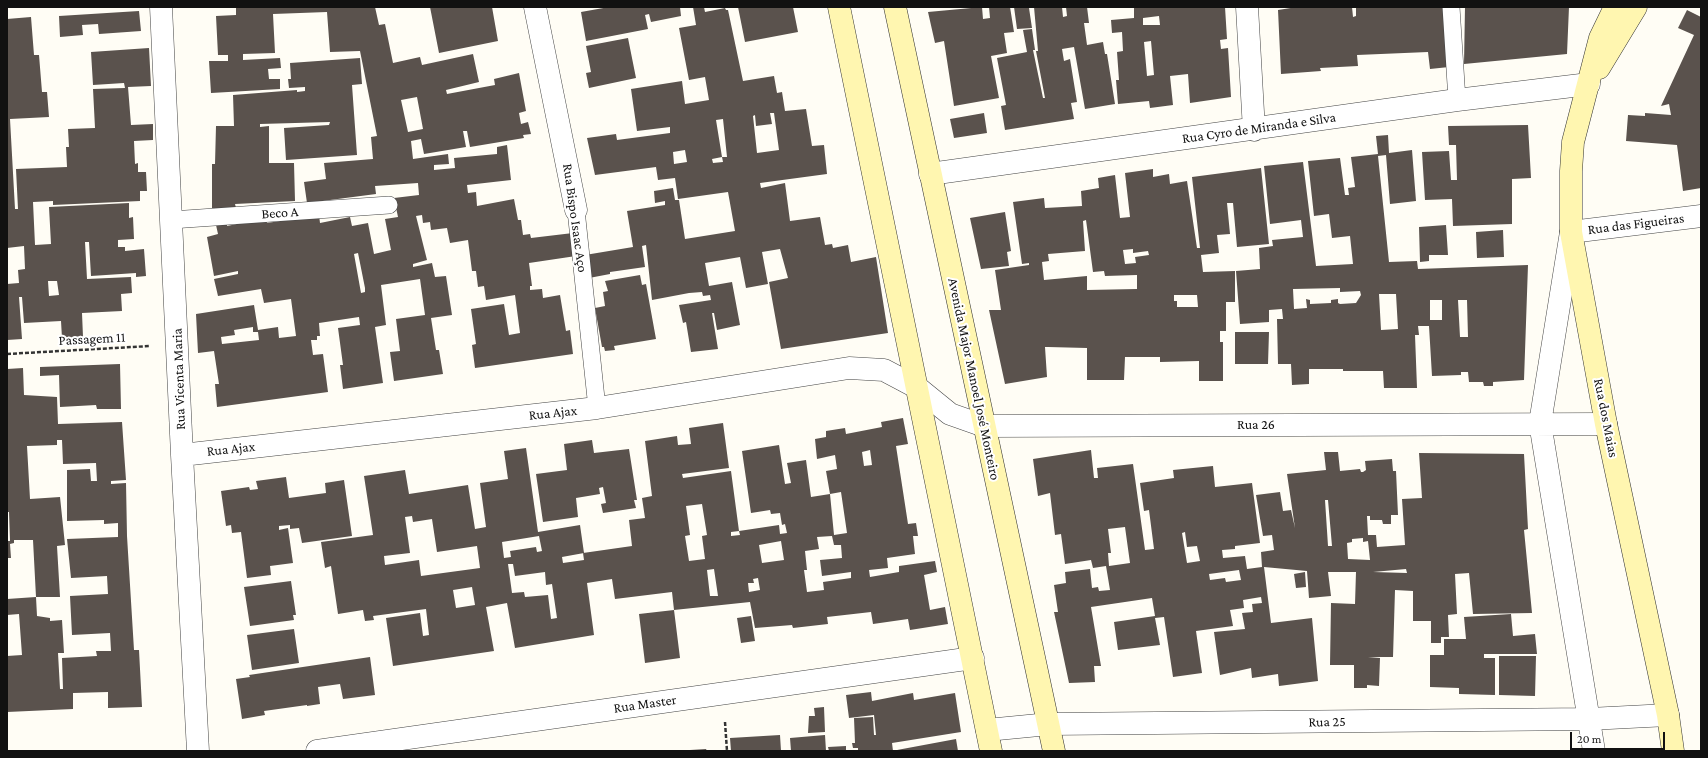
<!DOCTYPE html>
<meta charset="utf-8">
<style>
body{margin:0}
#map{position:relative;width:1708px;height:758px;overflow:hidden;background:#fffdf5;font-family:"Crimson Pro",serif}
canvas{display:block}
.frame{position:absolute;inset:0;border:8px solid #111;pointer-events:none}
.scale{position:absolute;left:1570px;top:732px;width:95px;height:18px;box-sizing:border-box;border:2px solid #111;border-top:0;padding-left:5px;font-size:12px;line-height:14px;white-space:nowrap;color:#111;-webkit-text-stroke:3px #fff;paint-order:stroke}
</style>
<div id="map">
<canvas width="1708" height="758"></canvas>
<div class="frame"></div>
<div class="scale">20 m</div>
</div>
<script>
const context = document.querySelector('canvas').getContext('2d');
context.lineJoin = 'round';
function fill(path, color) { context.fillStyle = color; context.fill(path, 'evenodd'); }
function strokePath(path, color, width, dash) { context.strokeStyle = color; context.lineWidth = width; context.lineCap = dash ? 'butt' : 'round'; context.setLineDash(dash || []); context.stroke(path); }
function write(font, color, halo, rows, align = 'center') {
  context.font = font + ' "Crimson Pro",serif'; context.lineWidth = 4; context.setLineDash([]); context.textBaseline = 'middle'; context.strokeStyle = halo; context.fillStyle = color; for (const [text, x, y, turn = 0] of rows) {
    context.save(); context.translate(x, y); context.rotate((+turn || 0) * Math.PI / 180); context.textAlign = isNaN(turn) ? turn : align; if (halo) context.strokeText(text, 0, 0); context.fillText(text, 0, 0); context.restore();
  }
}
const building = new Path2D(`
 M236 7H375L379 25 385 24 393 63 420 57 422 65 473 54 479 82 446 90 447 94 495 85 494 79 519 73 526 111 519 113 521 124 528 122 531 134 523 135 524 138 470 147 467 131H463L466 147 424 154 421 139 411 141 413 159 448 154 449 164 434 165V170L455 168 454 158 497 154V147L507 145 511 180 467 185 468 193 476 192 477 206 514 199 518 220H521L523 235 530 234 531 238 573 233 576 256 529 263 532 286H530V290L542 289 543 298 560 295 566 331 570 330 573 354 475 368 472 345 476 344 471 309 504 304 509 335 520 333 515 295 486 300 484 286 478 287 476 271H472L468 240 450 243 447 228 431 230 430 222 423 223 422 215 416 216 427 260 413 264V267L432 263 435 277 446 276 452 315 431 318 436 350H439L443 374 394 381 390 352 400 351 396 319 425 315 420 279 381 285 386 325 375 327 383 383 343 389 340 365H343L338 328 360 325 359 317 319 323 320 336H317V340H311L313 355 323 354 328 392 217 407 215 384H219L214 351 198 353 196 314 254 305 258 330 278 327 279 338 296 336 291 299 264 303 261 289 218 296 214 279 238 274V271L214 276 207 237 218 234 216 225 227 223V226L266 218 267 223 319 215 320 223 350 217 352 226 368 223 374 254 391 250 385 219 398 217 394 198 419 195 418 183 375 186 376 194 307 203 304 182 326 179 324 163 373 159 371 137 377 136 360 51 330 52 327 12 273 14 275 53 243 54V60L280 58 281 68 268 69 269 79H280V89L211 93 209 61H228V55H218L216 16 236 15ZM417 97 423 129 408 132 401 100ZM358 253 365 288V292L361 293 354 254ZM253 327V332H258L259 340 222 344 221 337 235 335 234 330Z
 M430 7H492L498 41 439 53Z
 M609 7H680L681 16 651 22 649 14 645 15 648 29 586 41 581 12Z
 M693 7H704L705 12 725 8 726 10H728L743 81 774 76 777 93 782 92 785 111 806 109 812 146 824 145 827 174 760 183 761 188 785 183 790 221 820 217 825 245 832 244 833 248 848 245 851 262 876 257 888 333 781 349 769 282 788 278 780 249 762 252 768 284 746 288 740 257 705 263 709 286 732 282 740 325 717 330 714 313H712L718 349 691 352 686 322 683 323 679 305 711 300 710 295 703 296 702 292 689 293 652 300 646 245 642 246 645 267 610 272V274L589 278 585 255 633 247 627 211 665 205V201L655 203 654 191 673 188 675 200H679L685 239 735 231 728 192 678 199 675 178 658 180 656 167 595 175 587 138 616 134 617 140 670 133V127L637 131 631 89 682 81 685 104 709 100 705 77 689 80 679 28 696 25ZM770 113H774L779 150 757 153 753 116 755 115 756 126 772 124ZM723 119 727 157H722L723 162 713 163 712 159 722 157 716 120ZM685 150 687 162 674 164 673 152Z
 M738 7H793L798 32 745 42Z
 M982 7 983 19 990 18 989 7H1010L1014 32 1004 33 1007 53 991 56 999 98 954 106 944 41 935 43 928 12Z
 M1014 7H1032L1029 8 1032 28 1017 29Z
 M1034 7H1062L1063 17 1067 16 1066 7H1087L1089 23H1084L1087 45 1103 42 1105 54H1107L1115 104 1085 109 1074 47 1062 49 1064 61 1070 59 1077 102 1071 103 1074 119 1005 130 1001 106 1006 105 997 58 1027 52 1023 30 1032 29 1035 50H1033L1043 98H1045L1036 51H1038Z
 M1134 7H1225L1227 39 1220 40 1221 49 1228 48 1231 97 1190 103 1188 74 1170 76 1173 105 1150 108 1149 101 1118 104 1116 80H1119L1117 52 1123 51 1122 32 1112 33 1111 20 1134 18ZM1159 16 1160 25H1143V18ZM1151 41 1154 75 1147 76 1144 42Z
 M1297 7H1352L1353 17 1356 16V7H1444L1449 67 1430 69 1428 52 1357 55 1358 66 1320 68 1321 71 1281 74 1278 10Z
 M1465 7H1569L1567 54 1464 64Z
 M1687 10 1701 17V188L1683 191 1677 145 1626 141 1628 115 1645 116V113L1671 115 1669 104 1661 106 1694 35 1678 28Z
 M139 11 141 31 99 34 98 24 82 25 83 35 60 37 59 16Z
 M31 17 34 55H39L42 92H47L49 117 10 119 15 209H18L16 169 67 167 66 147H69L68 129 95 128 93 89 125 88 124 83 93 85 91 52 149 48 151 86 128 87 131 125 153 124V140L134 141 135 164 138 163V172H146L147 191H140V201L53 205V201L33 202 35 245 51 244 49 207 129 203V218L133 217 134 239 118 240V247H125V251L144 249 146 276 136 277V273L91 276 89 242H85L87 279 131 277 132 293 121 294 122 311 82 313 83 337 62 338 61 321 24 323 22 297H19L22 339 7 340V284L19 283 18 270 25 269 24 246 7 248V19ZM48 281H57L59 295 49 296Z
 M628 38 636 78 589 88 586 73 591 72 586 46Z
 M360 58 362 84 352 85 357 155 286 160 284 128 329 125 330 122 260 124V127L269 126V163H294L295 201 235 204 236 208H212V164H215L216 126H234L233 95 297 90V92L305 91V87L289 88 288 79H291L290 63Z
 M984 113 987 133 954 138 950 119Z
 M1528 125 1531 178 1512 179V224L1453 226 1452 199 1425 200 1422 152 1449 151 1451 180H1457L1456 145H1449L1448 126Z
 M1388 135 1389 153 1412 150 1416 201 1390 204 1386 155 1378 156 1389 262 1417 261 1418 269 1528 265 1524 380 1493 382V386H1484L1483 382H1469L1468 372H1461V375L1432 376 1429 326H1418L1419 335H1415L1417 388H1384L1383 371H1343V369H1309V384L1292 385 1291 364H1278L1277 319H1283L1282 309 1269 310V322L1240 324 1236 271 1260 269 1259 248 1273 246 1272 240 1303 237 1301 220 1270 224 1264 166 1303 162 1316 266 1353 264 1350 236 1332 238 1329 214 1314 216 1308 161 1340 158 1345 195H1349L1348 188 1355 187 1351 157 1378 154 1376 136ZM1340 288V292L1360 291 1361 295 1356 303 1340 304 1338 303V299L1331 300V303L1310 304V300L1306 299 1307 308 1294 309 1293 289ZM1379 294H1396L1398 329 1381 330ZM1430 300H1442V320H1430ZM1458 300H1467L1468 337H1460Z
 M1261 168 1269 244 1237 247 1233 203H1227L1230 234 1217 235 1219 253 1201 255 1203 272 1235 271V302H1226V331H1220V342H1223V381H1199V361L1160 362V357H1125L1124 380H1087V348L1048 347H1045L1047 377 1005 384 989 310H1001L995 270 1029 265V263L1022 264 1013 202 1044 198 1045 208 1082 206 1081 191 1099 188 1098 178 1115 175 1120 218 1130 217 1125 173 1153 169V177L1169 174 1170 184 1187 181 1197 248H1200L1192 177ZM1086 220 1093 272 1104 271 1105 276 1137 275V289L1087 290V276L1044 280 1042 262 1049 261 1048 254 1085 251 1083 221ZM1133 249V253L1148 251 1149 255 1135 257 1136 263 1125 264 1123 250ZM1174 295H1197L1198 307H1177V301H1174Z
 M1005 212 1011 251 1007 252 1009 266 981 269 970 218Z
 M1446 225 1448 255H1429V261L1420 262 1419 227Z
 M1503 230 1504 257 1477 258 1476 232Z
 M640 275 642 285 646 284 656 339 614 346 615 350 605 351 604 347H602L595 308 605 306 603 292 608 291 605 281Z
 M1235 332H1269L1268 364H1235Z
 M120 364 121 409H97L96 405 60 407 59 375 40 376V367Z
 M23 368 24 395 57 397 58 424 122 422 126 480 111 481V484L126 483 127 536 134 650H139L142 707 108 708V692L73 693V709L7 712V656L22 655 19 614 7 615V599L36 597 33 540H14V543L10 544 11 558H7V541H10L9 512H7V369ZM57 440H62L63 464 96 463 97 481H91L90 469 67 470V521L104 520V524L118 523V537L67 539 71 578 107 576 108 594 70 596 72 635 110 633 111 651H96L97 656 62 658 63 689H60L58 653H64L62 620 50 621V618L37 616 36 597H60L57 546 65 545 60 497 30 499 27 446 57 445Z
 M903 418 908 444 896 446 908 524 916 523 918 536H913L915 554 887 558 888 568 869 570 870 577 899 572V566L935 561 937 572 924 575 930 610 945 607 948 624 910 630 908 619 873 624 871 612 827 617 828 624 793 628 792 625 755 628 750 602 674 610 680 658 645 663 639 614 674 610 672 592 615 599 612 579 587 583 594 635 515 648 507 603 486 607 494 651 393 666 386 618 420 613 423 636 429 635 426 609 373 616 374 620 365 621 363 610 338 614 331 566 325 568 321 542 373 535 364 476 405 470 409 494 468 485 475 529 486 527 480 483 508 479 504 451 526 448 538 532 580 525 584 553 562 557 563 563 584 560 583 553 632 546 629 520 645 518 642 498 652 496 645 441 677 436 678 445 691 444 689 428 723 423 729 468 682 474 683 478 731 471 739 531 731 532V536L740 535 739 531 779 525 780 534 787 533 785 524 782 525 780 513 771 514 770 510 751 513 742 451 779 445 785 484 791 483 787 463 806 460 811 497 830 494 834 535 847 533 841 492 830 494 826 471 837 469 835 455 817 459 815 439 826 437V431L845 428 846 434 882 427 881 422ZM870 450 872 465 864 466 862 452ZM702 504 707 535 702 536 705 559 689 561 685 536 690 535 686 506ZM412 516 413 522 432 519 437 552 477 546 480 568 421 576 419 560 385 565 384 556 410 553 405 517ZM539 536 542 551 537 552 536 547 510 551 511 557 504 558 502 542ZM832 536 834 545H841L842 558 820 560 822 576 851 572V578L823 582 824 590 807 592 804 570H807L805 551 819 549 817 537ZM781 541 784 560 762 563 759 545ZM508 564H513L515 576 545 572 546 585 552 584 557 618 551 619 548 595 525 597 524 592 512 593ZM714 569 718 596H710L707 570ZM758 578 760 590 749 592 748 583H754L753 579ZM472 587 475 605 456 608 453 590Z
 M592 440 594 453 629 449 637 500H634L636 508 603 513 601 504 606 503 603 487 599 488 600 494 576 498 578 517 543 522 536 474 567 470 564 444Z
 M1091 450 1094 478H1098L1097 468 1133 464 1145 550 1154 549 1149 510 1144 511 1140 483 1174 478 1173 470 1213 466 1215 487 1252 483 1260 543 1235 546V549L1222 550 1223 558 1245 556 1247 569 1262 567 1261 552 1274 550 1272 535 1263 536 1256 495 1280 492 1283 511 1291 510 1295 528 1287 474 1326 470 1324 452H1338L1340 471 1360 469 1361 472H1363L1366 470 1365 461 1392 459 1393 471H1396L1398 515H1391V524H1383L1382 520H1370V516H1367L1368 535H1376L1377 547 1405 545 1402 499 1422 498 1419 453 1524 454 1528 529 1524 530 1532 613 1473 614 1469 573 1455 574 1457 614 1448 615 1449 637H1441V643H1431V621H1413V591L1395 590 1393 657H1368L1380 658 1379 686 1367 685V688H1354V665H1330L1331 603 1355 604 1356 572H1328L1331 596 1309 598 1307 571 1264 567 1271 623 1312 618 1318 681 1279 686 1278 674 1252 678 1251 668 1220 675 1214 632 1245 629 1242 613 1253 612 1252 604 1262 603 1261 597 1243 600 1244 608 1230 610 1233 626 1196 631 1202 673 1173 677 1164 617 1155 618 1160 645 1118 650 1114 622 1155 616 1152 598 1091 607 1101 666H1094L1095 682 1069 683 1054 612H1058L1054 585 1066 583 1065 572 1090 569 1092 588 1098 587 1099 591 1110 590 1106 566 1093 568 1091 560 1065 564 1061 534 1055 535 1050 493 1038 496 1033 459ZM1325 500H1328L1332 546H1328ZM1125 527 1130 563 1109 566 1108 553H1111L1108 529ZM1185 532 1187 547 1197 546 1200 561 1187 563 1182 533ZM1363 538V542L1368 541 1370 560 1348 559 1347 543 1352 542V539ZM1406 569 1407 573 1373 572ZM1239 570 1241 580 1226 582 1225 578 1210 580 1209 574Z
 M286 477 289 498 326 493 325 483 344 480 352 536 302 543 299 528 290 529V525L279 526V530L288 528 293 563 270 566 271 575 247 578 241 532 232 533 231 525 226 526 221 491 249 487 250 490 258 489 256 481Z
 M1305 572 1306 587 1296 588 1294 574Z
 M291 581 296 615H293L294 620 250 626 244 587Z
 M1511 614 1513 636 1535 634 1537 654H1484V658H1495V695L1459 694V688L1430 687V655H1444V639H1466L1464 617Z
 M751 616 755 641 741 643 737 618Z
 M294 629 299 663 252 670 247 635Z
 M1499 656H1536L1535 696 1499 695Z
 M370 657 375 695 343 699 340 684 318 687 320 704 307 706V705L264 711 265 715 242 719 236 679 250 677 249 675Z
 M871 692 872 701 913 693 914 700 955 693 961 732 892 743 893 751H858V748H853L852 743H855L854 718 873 717 874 735H876L874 715 849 718 846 695Z
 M824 707 825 732 808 733 809 716H815L814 708Z
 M780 735 781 751H731L730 738Z
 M825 735 826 751H791L790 738Z
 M956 739 958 751H897V750Z
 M846 746V751H829L828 747Z
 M706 749 707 751H690V750Z`);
const path = new Path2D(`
 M7 354 150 346
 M725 722 727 751`);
const lane = new Path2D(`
 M1451 7 1457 100
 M576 210 597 408
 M171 220 389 205`);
const street = new Path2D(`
 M161 7 182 455 198 751
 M535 7 576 210
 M1247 7 1254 130
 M930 174 1457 100 1589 84
 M182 455 597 408 849 368 884 370 918 388 950 414 984 426 1606 424
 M987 730 1049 724 1589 719 1668 715
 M317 751 973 658
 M1594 751 1540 423 1571 232 1701 216`);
const secondary = new Path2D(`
 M839 7 991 751
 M895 7 1054 751
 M1615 7 1600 38 1573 142 1571 171V232L1606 424 1668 715 1673 751
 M1599 68 1636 7`);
const streetNames = [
 ["Rua Cyro de Miranda e Silva",1259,128,-8],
 ["Beco A",280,213,-4],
 ["Rua Bispo Isaac Aço",575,218,82],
 ["Rua das Figueiras",1636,224,-7],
 ["Passagem 11",92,339,-3],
 ["Rua Vicenta Maria",179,379,-92],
 ["Avenida Major Manoel José Monteiro",974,379,78],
 ["Rua Ajax",553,413,-6],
 ["Rua dos Maias",1606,418,79],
 ["Rua 26",1256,425],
 ["Rua Ajax",231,449,-6],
 ["Rua Master",645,704,-8],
 ["Rua 25",1327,722,-1]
];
fill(building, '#5a524d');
strokePath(lane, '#444', 18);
strokePath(street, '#444', 23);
strokePath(secondary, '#333', 23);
strokePath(path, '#333', 2.5, [4, 2]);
strokePath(lane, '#fff', 17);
strokePath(street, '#fff', 22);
strokePath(secondary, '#fff6b0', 22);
write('14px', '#111', '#fff', streetNames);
</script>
